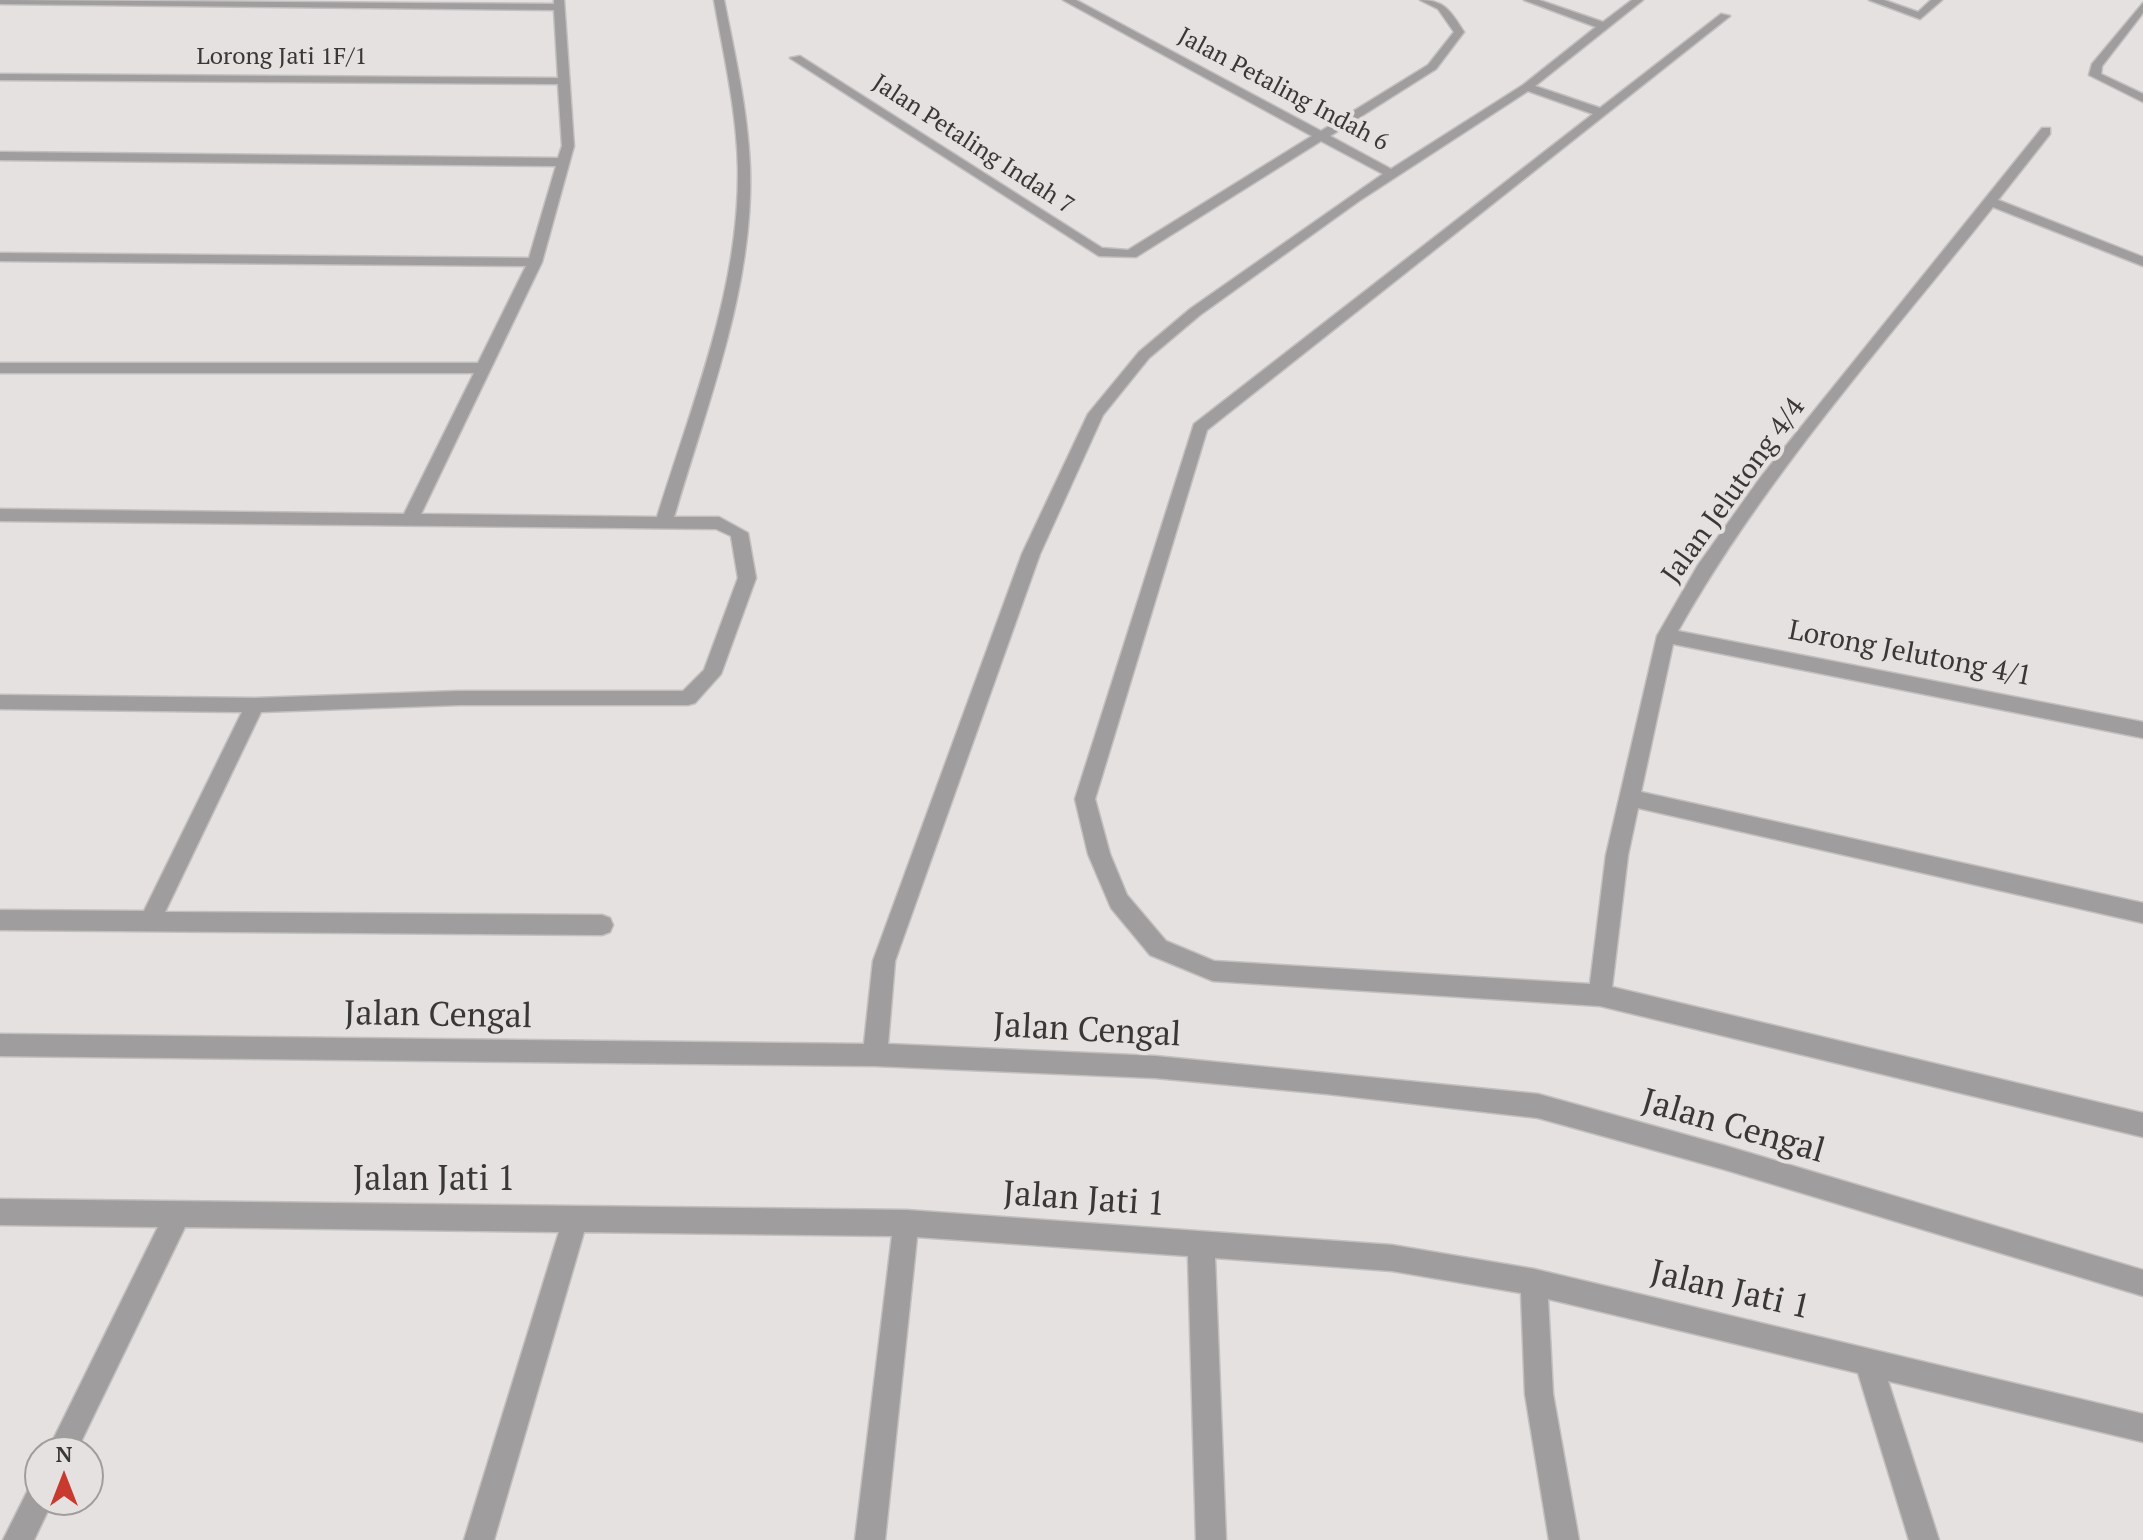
<!DOCTYPE html>
<style>
body{margin:0}
#map{position:relative;width:2143px;height:1540px;overflow:hidden;background:#e5e1e0;font-family:"PT Serif",serif}
canvas{display:block}
.north{position:absolute;left:24px;top:1436px;width:80px;height:80px;box-sizing:border-box;background:#e5e1e0;border:2px solid #a09d9c;border-radius:50%;rotate:0deg;font-size:22px;font-weight:700;line-height:32px;text-align:center;color:#393837}
.north::after{content:'';display:block;margin:auto;width:28px;height:36px;background:#c73a2d;clip-path:polygon(50% 0,100% 100%,50% 72%,0 100%)}
</style>
<div id="map">
<canvas width="2143" height="1540"></canvas>
<div class="north">N</div>
</div>
<script>
const context = document.querySelector('canvas').getContext('2d');
context.lineJoin = 'round';
function strokePath(path, color, width, dash) { context.strokeStyle = color; context.lineWidth = width; context.lineCap = dash ? 'butt' : 'round'; context.setLineDash(dash || []); context.stroke(path); }
function fill(path, color) { context.fillStyle = color; context.fill(path, 'evenodd'); }
function write(font, color, halo, rows, align = 'center') {
  context.font = font + ' "PT Serif",serif'; context.lineWidth = 8; context.setLineDash([]); context.textBaseline = 'middle'; context.strokeStyle = halo; context.fillStyle = color; for (const [text, x, y, turn = 0] of rows) {
    context.save(); context.translate(x, y); context.rotate((+turn || 0) * Math.PI / 180); context.textAlign = isNaN(turn) ? turn : align; if (halo) context.strokeText(text, 0, 0); context.fillText(text, 0, 0); context.restore();
  }
}
const minor = new Path2D(`
 M0 0 554 4V0H564L574 146 542 262 421 514 657 517C692 404 740 288 738 168 737 112 724 56 714 0H724C735 56 748 111 750 168 754 287 707 404 674 517H719L748 533 756 578 721 674 695 703 688 705H459L261 712 165 912 602 915 610 918 613 925 610 932 602 935 0 930V910L144 911 242 712 0 709V695L255 698 459 691H683L704 670 738 578 731 536 716 529 0 521V509L404 514 474 373H0V363H478L526 266 0 261V253L529 258 556 166 0 160V152L558 158 562 146 558 84 0 80V74L558 78 554 10 0 4Z
 M1063 0H1076L1321 131 1428 65 1454 32 1438 9 1420 0C1445 0 1451 12 1464 32L1436 69 1330 136 1391 169 1523 85 1596 27 1524 0H1539L1603 22 1632 0H1643L1535 86 1600 108 1721 14 1730 16 1207 430 1095 799 1110 854 1127 895 1166 941 1214 961 1590 984 1606 855 1657 636 1698 565 1760 478 2042 128H2050V134L1998 200 2143 257V266L1993 207C1884 344 1764 478 1678 631L2143 722V738L1673 644 1641 792 2143 903V923L1638 808 1628 855 1612 987 2143 1113V1137L1600 1006 1213 981 1150 955 1111 908 1088 854 1075 799 1194 424 1593 114 1528 91 1359 201 1200 315 1149 358 1103 415 1040 554 895 961 888 1044 1155 1056 1538 1094 1726 1146 2143 1270V1296L1726 1170 1538 1118 1327 1094 1155 1078 875 1066 0 1056V1034L864 1044 873 961 1022 554 1088 414 1139 352 1190 309 1383 174 1321 141 1136 257 1099 256 790 58 800 56 1102 248 1128 250 1312 136Z
 M1869 0H1884L1918 12 1931 0H1942L1920 19Z
 M2143 3V13L2102 66 2101 74 2143 94V102L2089 75 2092 64Z
 M0 1199 906 1210 1392 1245 1534 1269 2143 1414V1442L1888 1381 1939 1540H1909L1858 1373 1548 1299 1553 1394 1579 1540H1549L1525 1394 1521 1293 1392 1271 1215 1258 1226 1540H1196L1188 1256 917 1237 885 1540H855L892 1236 584 1232 494 1540H464L559 1232 185 1227 76 1452H47L158 1227 0 1225Z
 M40 1481V1500H53L34 1540H3L30 1486Z`);
const farStreetnames = [
 ["Lorong Jati 1F/1",282,57],
 ["Jalan Petaling Indah 6",1283,90,28],
 ["Jalan Petaling Indah 7",973,145,33]
];
const streetNames = [
 ["Jalan Jelutong 4/4",1734,491,-54],
 ["Lorong Jelutong 4/1",1910,654,11]
];
const nearStreetnames = [
 ["Jalan Cengal",438,1016,1],
 ["Jalan Cengal",1087,1031,3],
 ["Jalan Cengal",1733,1127,16],
 ["Jalan Jati 1",434,1180],
 ["Jalan Jati 1",1084,1200,4],
 ["Jalan Jati 1",1730,1291,13]
];
strokePath(minor, '#c3bfbe', 3);
fill(minor, '#9f9d9d');
write('24px', '#393837', '#e5e1e0', farStreetnames);
write('28px', '#393837', '#e5e1e0', streetNames);
write('34px', '#393837', '#e5e1e0', nearStreetnames);
</script>
